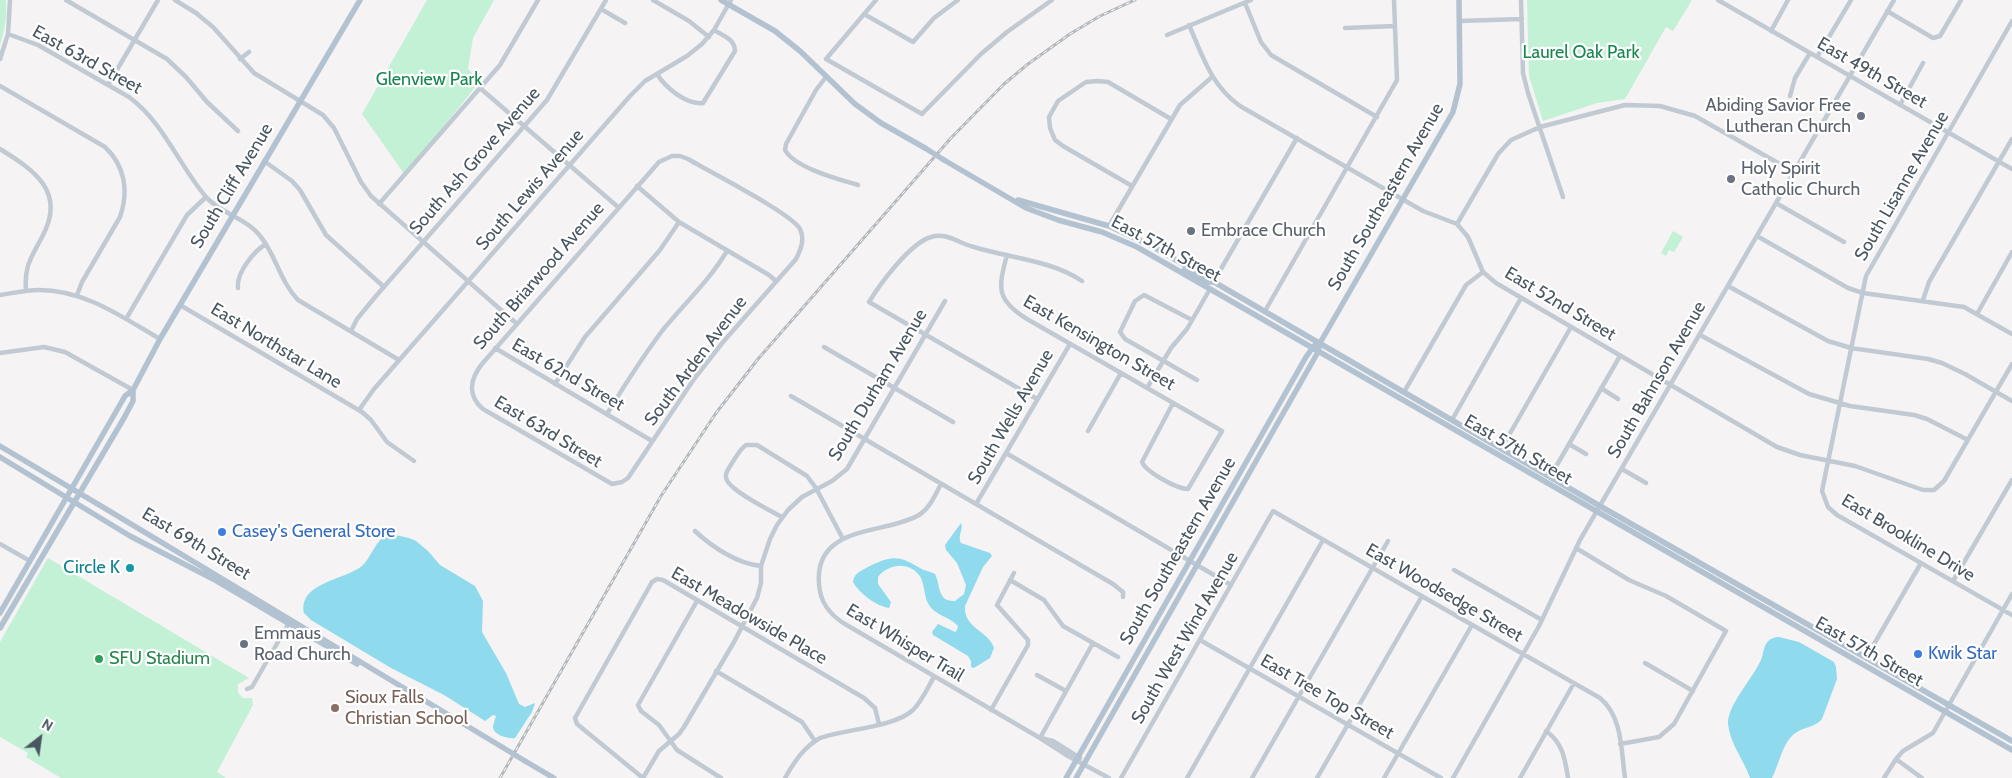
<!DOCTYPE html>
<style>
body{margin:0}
#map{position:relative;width:2012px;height:778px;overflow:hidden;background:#f5f3f3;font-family:Cabin,sans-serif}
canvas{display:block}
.north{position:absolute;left:15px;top:713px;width:50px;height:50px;-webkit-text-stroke:4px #fff;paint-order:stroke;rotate:30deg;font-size:14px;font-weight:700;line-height:20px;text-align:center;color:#4a5661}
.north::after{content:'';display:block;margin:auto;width:18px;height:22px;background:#4a5661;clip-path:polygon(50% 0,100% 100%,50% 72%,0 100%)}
</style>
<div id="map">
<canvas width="2012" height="778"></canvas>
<div class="north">N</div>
</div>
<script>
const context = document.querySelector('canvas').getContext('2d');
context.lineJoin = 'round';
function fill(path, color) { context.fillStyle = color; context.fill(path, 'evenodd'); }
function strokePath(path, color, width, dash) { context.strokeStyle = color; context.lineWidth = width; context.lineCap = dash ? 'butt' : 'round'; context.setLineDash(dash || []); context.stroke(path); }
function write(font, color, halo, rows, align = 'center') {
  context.font = font + ' Cabin,sans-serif'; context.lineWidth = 4.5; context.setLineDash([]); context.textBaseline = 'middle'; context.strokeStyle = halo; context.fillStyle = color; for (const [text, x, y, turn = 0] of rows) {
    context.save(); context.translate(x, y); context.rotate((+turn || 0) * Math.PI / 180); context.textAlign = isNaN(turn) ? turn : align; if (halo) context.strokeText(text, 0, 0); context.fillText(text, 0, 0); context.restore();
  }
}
const green = new Path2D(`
 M0 0H6C7 15 5 30 0 45Z
 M427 0H494L473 38 468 69 480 81 405 175 362 114Z
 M1527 0H1692L1673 31 1666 27 1625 99 1597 103 1543 121 1529 76Z
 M1673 231 1683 237 1674 252 1669 250 1666 256 1661 253Z
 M48 558 249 678 238 684V693L243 698H252L253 705 217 772 226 778H61L26 757 28 753 0 737V642Z`);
const water = new Path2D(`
 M961 523C964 529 957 536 961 543L990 553 992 556 983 567 965 606C963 628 989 631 994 648L990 658 974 668 971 667V661L968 656 933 635 932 632 938 624 955 632 957 630 958 626C950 617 935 615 929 605 924 597 925 587 921 578 911 561 889 563 878 577V584L891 602 889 608C876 606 859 593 853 582 854 574 859 572 866 568 890 556 897 554 920 568 924 571 930 571 935 574 941 586 937 602 955 601L964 594 966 585 957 563 946 550 945 545Z
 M391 534 409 538 416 541 428 551 440 565 475 586 483 601 482 632 506 673 519 704 525 707 535 703 532 712 515 738C509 739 495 736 493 728 493 725 495 719 496 716L493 715 485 721 482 719 444 695 391 668 311 620 304 613C298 582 347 580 363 565 373 555 376 537 391 534Z
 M1779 637 1799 642 1834 662 1836 667 1837 679 1822 719C1816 727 1803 727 1794 734 1782 744 1779 765 1772 778H1750C1744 760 1730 744 1728 724 1727 706 1752 679 1760 662 1763 657 1763 649 1766 644 1769 639 1774 637 1779 637Z`);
const minor = new Path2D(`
 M66 0 167 59 186 77 207 102 238 131
 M175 0 196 13 213 27 254 73 323 115 334 128 361 182 371 196 517 324
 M653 0 689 21 709 37
 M876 0 826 59 922 114 981 54 1007 32 1052 0
 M1521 0 1523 73 1528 93 1563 197
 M1718 0 2012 169
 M1245 3 1261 42 1271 55 1377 117
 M601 9 625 23
 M1887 11 1933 38 1940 36 1961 0
 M864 14 913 42 934 18 958 0
 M1459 21 1522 19
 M2012 21 1866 276 1822 491 1828 507 1837 515 2012 615
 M1189 25C1203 57 1211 85 1240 106L1423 211 1457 224 1468 237 1483 272 1496 283 1777 447 1800 455 1855 466 1923 490H1934L1944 481 2012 364
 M1345 28 1395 26
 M1771 31 1788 0
 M8 34 38 45 129 97C164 123 178 164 206 197 221 214 247 218 261 237 276 256 280 281 298 300L399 360
 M1167 35 1251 0
 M1817 57 1851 0
 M0 59 8 34 10 0
 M240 59 249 52
 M657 74C665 87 686 105 703 103L735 51C735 39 723 36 714 30
 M826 77 816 90 786 144 785 150C795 168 838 179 858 185
 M108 85 158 0
 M0 86 105 147C125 166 129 191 120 217L82 282 77 295
 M480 88 618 207
 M1790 96 1795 78 1810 53
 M1900 105 1923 63
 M0 149C34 170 67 192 42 237 31 258 24 266 26 291
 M672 156H680L688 159C708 171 791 213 800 229 805 239 801 249 796 259L723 342 694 379 628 478 622 482 612 484 483 409C467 396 470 379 482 364L659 162Z
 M264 161 292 181 300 190 326 235 384 287
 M637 186 679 222 769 275 776 281
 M1132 186 1063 146 1055 140 1050 128 1049 117 1058 101 1086 82 1098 81 1108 82 1171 119
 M1776 203 1844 242
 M379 204 500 65 538 0
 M1457 224 1498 154 1511 140 1540 127 1625 105 1660 106 1695 116 1794 172
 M1109 226 1180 105 1212 77
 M1757 236 1848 288 1863 293 1964 307 2012 334
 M1007 255C998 288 996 300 1027 319L1222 431 1188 489C1177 489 1146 472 1142 462L1173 403
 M1214 281 1297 138
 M1728 286 1828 341 1851 348 1928 359 1942 363 1965 374 2012 401
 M238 288C236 273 254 251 266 244
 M0 295C13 293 26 290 39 290 85 290 122 317 160 339
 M1923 300 1929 282 2012 139
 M180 305 362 412 371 420 387 442 414 461
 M1265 311 1397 80 1394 0
 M1977 314 2012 252
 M126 319 187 215 206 197
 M1192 320 1144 295 1135 301 1120 332 1125 339 1197 380
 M351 331 357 319 376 296 547 100 606 0
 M1700 335 1809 394 1850 406 1914 415 1927 419 1968 440
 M824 347 953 422
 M495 348 652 441
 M0 353 44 347 65 352 133 390
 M555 384 585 337 660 250 679 222
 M1147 388 1171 348 1187 329 1210 289
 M1601 388 1618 399
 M1404 392 1466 285 1483 272
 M791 396 1113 584 1123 592V597
 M1037 399 869 302C880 284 910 243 931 237 947 232 958 243 974 247 1009 258 1051 260 1082 281
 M359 410 374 389 630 96 645 81 687 56 702 44 714 30 731 0
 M607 414C624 386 642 358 662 331 684 304 709 281 727 251
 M1452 420 1521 298
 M1088 431 1121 373
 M1569 444 1586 454
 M1501 449 1571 327
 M1006 453 1231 585
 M1622 469 1646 483
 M1550 477 1620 356
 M941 484C935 495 930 508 919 515 885 535 814 524 819 584 820 602 830 615 845 624L1040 738 1068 756 1109 778
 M976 504 1070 344
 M782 517C771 511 726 489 726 477 725 472 730 467 732 463 736 457 740 449 746 445H757L807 476 816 488 843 539
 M695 531C712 547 738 564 761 566
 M0 544 30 561
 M1576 548 1629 580 1666 596 1726 631 1674 724 1659 737 1620 744
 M1454 570 1542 620
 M1010 580 1044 600 1063 626 1118 657
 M1953 581 2012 480
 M697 601 638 705 641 711 659 725 677 750 721 778
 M1200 640 1441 778
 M1866 658 1921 563
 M1645 663 1693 691
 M716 671 802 722 815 741
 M1037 675 1066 691
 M247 689 252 687 290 621
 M991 710 1028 645V640L997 605 1014 573
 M1546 731C1563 743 1565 759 1568 778
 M1040 738 1093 643
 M1041 738 1053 741 1080 758
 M1896 759 1922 778
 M643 778 659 751 679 734 684 727 734 642 757 598 761 583V566L770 539 777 525 788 510 802 497 832 481 847 469 945 301
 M643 778 577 724 575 718 652 582 657 579 663 580 864 698 875 708 879 724
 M785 778C794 762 804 747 820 738 846 729 895 727 913 710 922 701 928 687 934 677
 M1121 778 1273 511 1600 698C1623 717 1621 751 1625 778
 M1187 778 1323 540
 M1252 778 1388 541
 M1317 778 1422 596
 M1384 778 1472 625
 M1453 778 1539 626 1580 540 1894 0
 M1520 778 1574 683
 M1884 778 1896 759 1903 751 1933 733 2012 594`);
const major = new Path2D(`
 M721 0 775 31 800 51 855 104 881 123 925 148
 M944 160 1026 208 1058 220 1102 232 1137 247 2012 750
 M1018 200 1109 226 1152 246 1600 506 2012 741
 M1184 270 1207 282H1214
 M0 446C168 545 334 647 502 747
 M0 457 130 536 213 579 357 664
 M0 613 125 396 133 390
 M0 628 124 418 133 401V390L160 339 360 0
 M525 761 554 778
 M1066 778 1306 357 1314 346
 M1076 778 1318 352 1320 343 1453 112 1460 84 1459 0`);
const rail = new Path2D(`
 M500 778 661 496 716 413 758 359 951 138 1004 84 1028 64 1070 34 1100 16 1135 0`);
const majorBridge = new Path2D(`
 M925 148 944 160
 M502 747 525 761`);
const markers = [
 [1861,116,5,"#6b7280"],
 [1731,179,5,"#6b7280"],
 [1191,231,5,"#6b7280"],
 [222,532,5,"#3f7fe0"],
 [130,568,5,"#0f9aa8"],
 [244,644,5,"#6b7280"],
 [1918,654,5,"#3f7fe0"],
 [99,659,5,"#2e9e5b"],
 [335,708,5,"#8d6e63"]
];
const parkNames = [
 ["Laurel Oak Park",1581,53],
 ["Glenview Park",429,80]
];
const streetNames = [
 ["East 63rd Street",87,60,29],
 ["East 49th Street",1872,73,30],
 ["South Ash Grove Avenue",475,161,-49],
 ["South Cliff Avenue",232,186,-59],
 ["South Lisanne Avenue",1902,186,-60],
 ["South Lewis Avenue",530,190,-49],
 ["South Southeastern Avenue",1386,197,-60],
 ["East 57th Street",1166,249,28],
 ["South Briarwood Avenue",539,276,-49],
 ["East 52nd Street",1560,304,31],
 ["East Kensington Street",1099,343,30],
 ["East Northstar Lane",276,346,31],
 ["South Arden Avenue",696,361,-53],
 ["East 62nd Street",568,375,30],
 ["South Bahnson Avenue",1657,380,-60],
 ["South Durham Avenue",878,385,-59],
 ["South Wells Avenue",1011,417,-60],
 ["East 63rd Street",548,432,31],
 ["East 57th Street",1518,450,30],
 ["East Brookline Drive",1908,538,31],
 ["East 69th Street",196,544,31],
 ["South Southeastern Avenue",1178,551,-60],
 ["East Woodsedge Street",1444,593,30],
 ["East Meadowside Place",749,616,30],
 ["South West Wind Avenue",1185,638,-60],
 ["East Whisper Trail",905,643,31],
 ["East 57th Street",1869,652,30],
 ["East Tree Top Street",1327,697,30]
];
const worshipNames = [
 ["Abiding Savior Free",1851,106,"right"],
 ["Lutheran Church",1851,127,"right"],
 ["Holy Spirit",1741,169],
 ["Catholic Church",1741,190],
 ["Embrace Church",1201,231],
 ["Emmaus",254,634],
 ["Road Church",254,655]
];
const shopNames = [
 ["Casey's General Store",232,532],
 ["Kwik Star",1928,654]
];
const cultureNames = [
 ["Circle K",120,568]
];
const leisureNames = [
 ["SFU Stadium",109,659]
];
const educationNames = [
 ["Sioux Falls",345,698],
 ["Christian School",345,719]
];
fill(green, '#c3f1d5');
fill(water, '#90daee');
strokePath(minor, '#c1cad2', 4.5);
strokePath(major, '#b3c2d1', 5.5);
strokePath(rail, '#b5b8bd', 3);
strokePath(rail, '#fff', 1, [4]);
strokePath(majorBridge, '#b3c2d1', 5.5);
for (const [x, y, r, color] of markers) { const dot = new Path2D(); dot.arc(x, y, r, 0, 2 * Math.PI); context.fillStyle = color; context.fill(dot); strokePath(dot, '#fff', 2); }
write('18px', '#17864f', '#fff', parkNames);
write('18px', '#4a5661', '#fff', streetNames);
write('18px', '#5b616d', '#fff', worshipNames, 'left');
write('18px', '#366cbe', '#fff', shopNames, 'left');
write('18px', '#0d838f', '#fff', cultureNames, 'right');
write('18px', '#27864d', '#fff', leisureNames, 'left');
write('18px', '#785e54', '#fff', educationNames, 'left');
</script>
